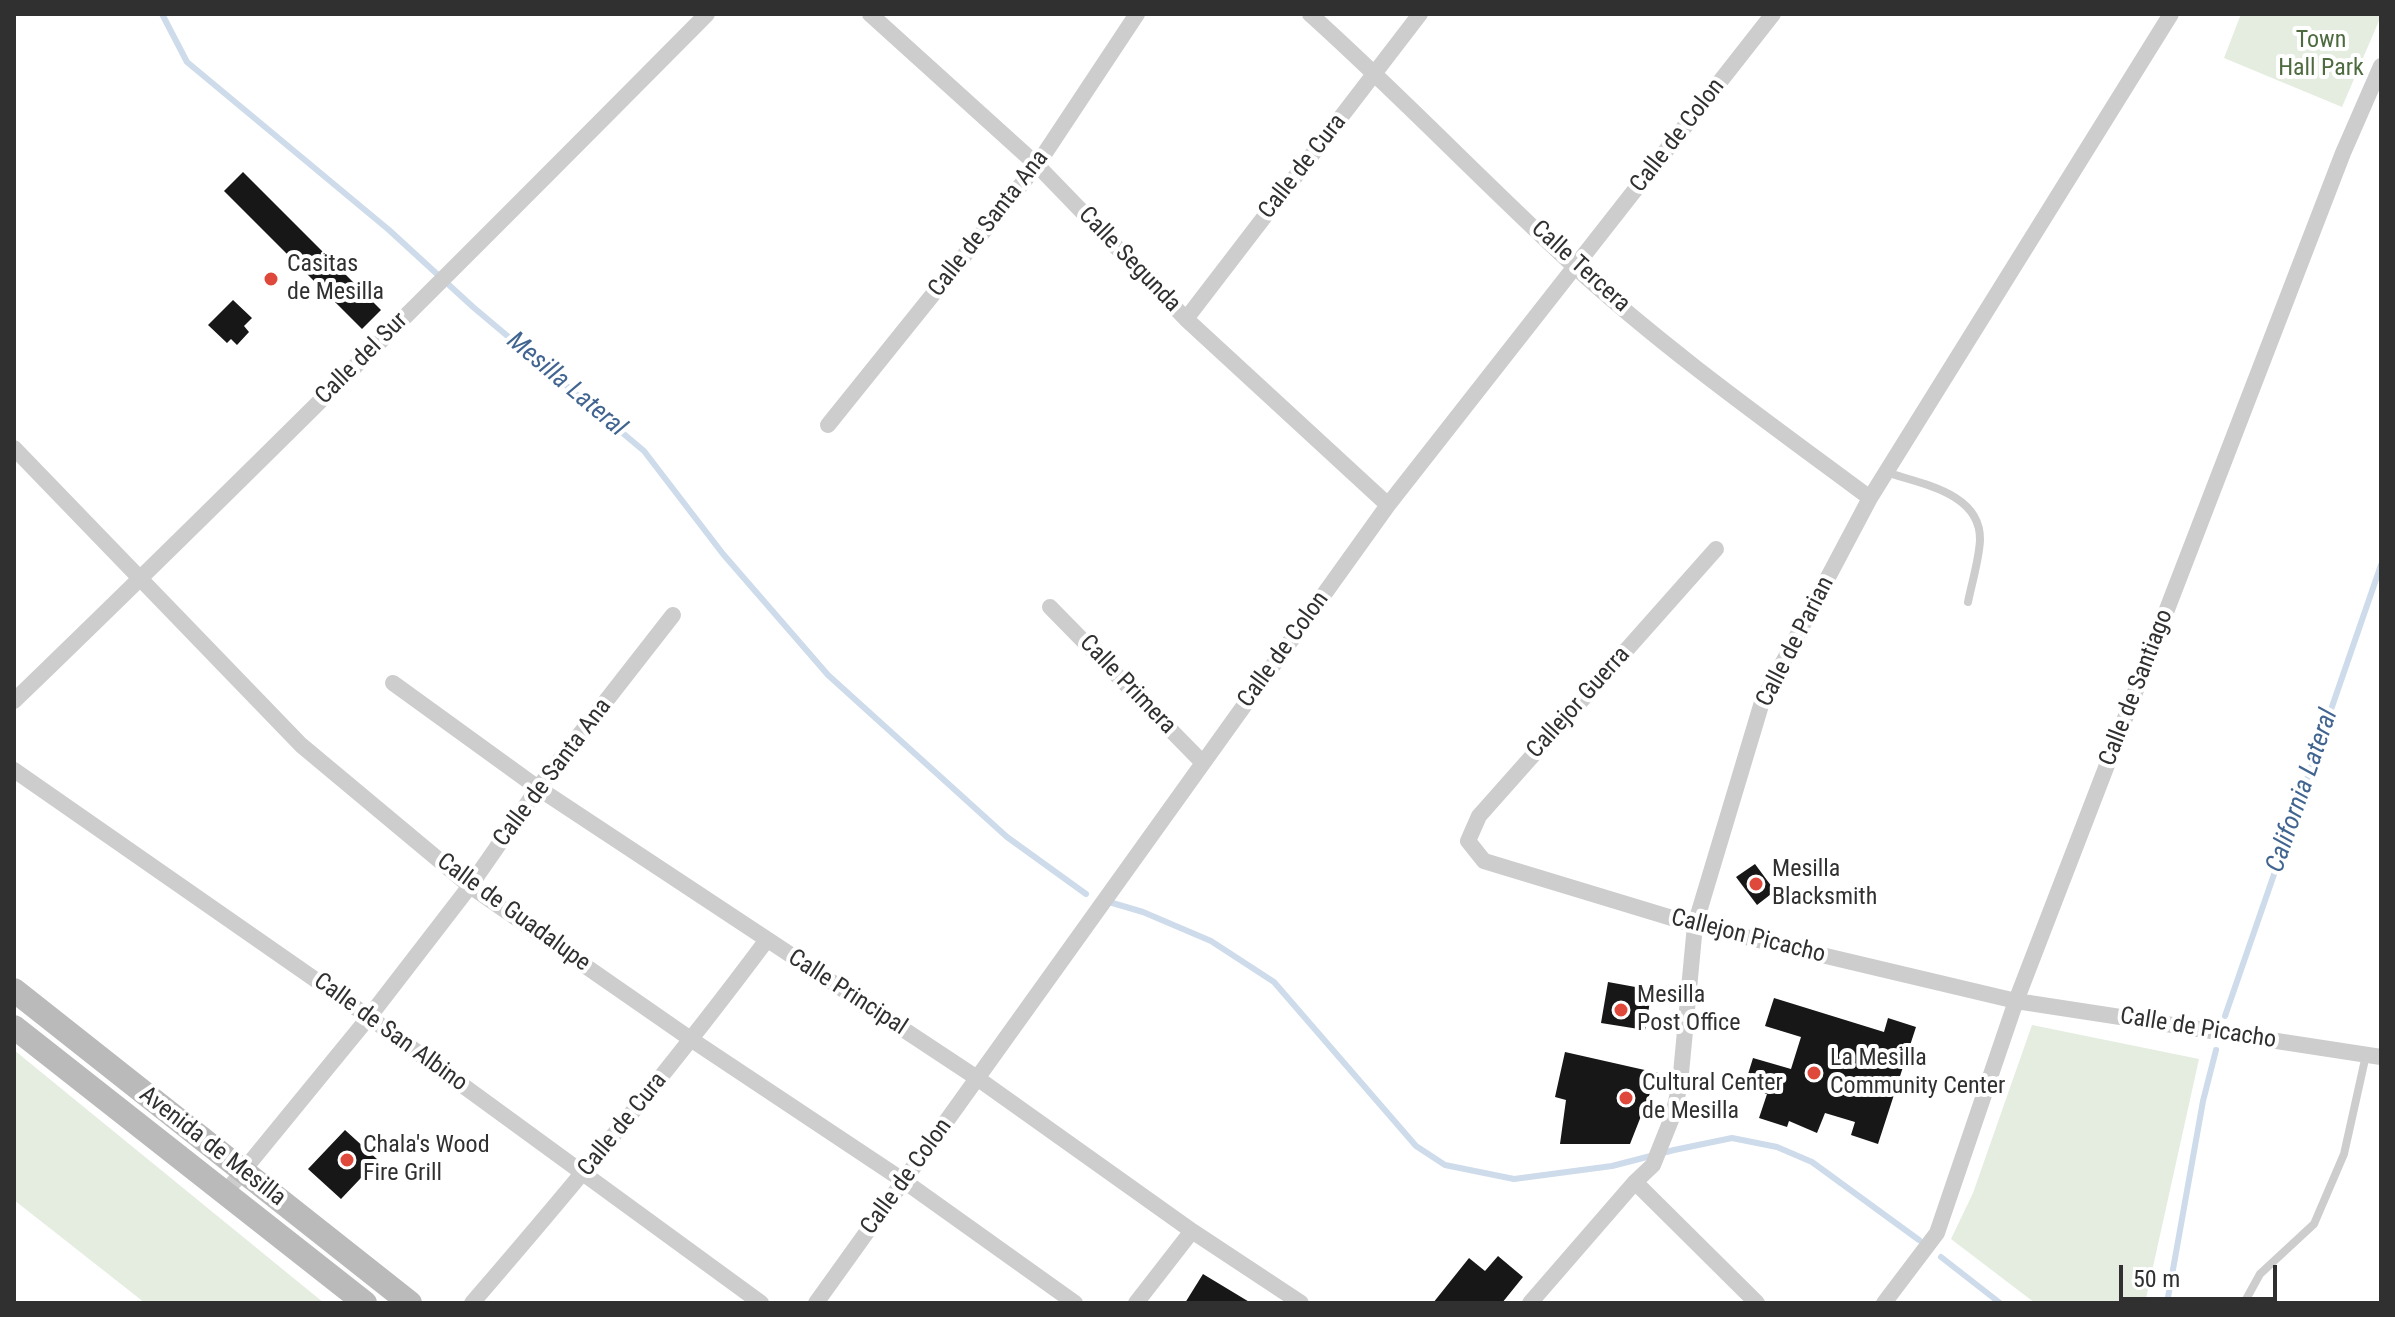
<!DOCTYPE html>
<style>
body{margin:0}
#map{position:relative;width:2395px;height:1317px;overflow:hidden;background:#fff;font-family:"Roboto Condensed",sans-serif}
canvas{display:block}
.frame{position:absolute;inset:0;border:16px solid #303030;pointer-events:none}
.scale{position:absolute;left:2119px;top:1265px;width:158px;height:36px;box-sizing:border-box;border:4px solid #303030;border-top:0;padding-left:10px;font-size:24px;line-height:28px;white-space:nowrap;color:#303030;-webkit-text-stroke:6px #fff;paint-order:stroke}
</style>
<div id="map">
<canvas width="2395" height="1317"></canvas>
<div class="frame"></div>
<div class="scale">50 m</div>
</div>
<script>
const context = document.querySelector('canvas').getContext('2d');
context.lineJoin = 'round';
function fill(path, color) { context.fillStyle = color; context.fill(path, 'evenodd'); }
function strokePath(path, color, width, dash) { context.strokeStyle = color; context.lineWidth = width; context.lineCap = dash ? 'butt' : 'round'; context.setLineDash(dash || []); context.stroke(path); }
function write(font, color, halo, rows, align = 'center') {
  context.font = font + ' "Roboto Condensed",sans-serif'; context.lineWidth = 8; context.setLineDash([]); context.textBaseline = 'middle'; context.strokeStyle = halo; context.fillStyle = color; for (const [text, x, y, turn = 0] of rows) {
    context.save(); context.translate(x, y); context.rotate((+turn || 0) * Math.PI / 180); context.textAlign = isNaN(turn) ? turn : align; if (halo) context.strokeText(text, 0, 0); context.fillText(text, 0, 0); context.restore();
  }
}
const green = new Path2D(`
 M2241 14H2381V16L2342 107 2224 58Z
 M2032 1025 2199 1059 2145 1303H2035L1951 1239 1973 1193Z
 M14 1050 324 1303H145L14 1200Z`);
const stream = new Path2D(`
 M162 14 187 62 389 230 473 307 644 451 723 554 828 675 1007 837 1086 894
 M1109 902 1143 912 1211 941 1274 982 1416 1146 1445 1165 1514 1179 1612 1166 1674 1150 1732 1138 1777 1147 1812 1162 1919 1240
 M2225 1016 2381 565
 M1941 1257 2000 1303
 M2167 1303 2203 1101 2216 1050`);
const building = new Path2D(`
 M243 172 381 310 362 329 224 191Z
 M233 300 252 318 244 326 249 332 237 345 231 339 227 343 208 325Z
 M1755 864 1775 891 1757 905 1736 877Z
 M1608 982 1652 990 1645 1030 1601 1023Z
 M1774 998 1884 1032 1888 1018 1916 1027 1878 1144 1851 1135 1855 1122 1825 1113 1817 1133 1789 1121 1787 1127 1759 1118 1767 1094 1744 1087 1753 1058 1791 1069 1801 1037 1765 1026Z
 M1565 1052 1658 1073 1630 1144H1560L1566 1100 1555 1097Z
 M345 1130 378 1160 341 1199 308 1169Z
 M1498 1256 1523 1277 1502 1303H1433L1469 1258 1485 1271Z
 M1203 1274 1251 1303H1185Z`);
const service = new Path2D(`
 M1886 472C1920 484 1981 492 1980 540 1979 560 1972 582 1968 602
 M2244 1303 2260 1274 2314 1224 2344 1154 2366 1055`);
const minor = new Path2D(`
 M870 14 1037 165 1186 319 1388 505
 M1310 14C1400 95 1484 183 1573 265 1666 350 1769 423 1870 498
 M1186 319 1420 14
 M828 425 1037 165 1137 14
 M14 448 301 745 470 886 692 1040 904 1181 1075 1303
 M1716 549 1479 816 1468 841 1484 861 1695 925 2016 1001 2381 1057
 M1050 607 1203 763
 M393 683 538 788 977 1078 1192 1231 1301 1303
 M14 701C248 475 478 245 707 14
 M14 770 369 1017 761 1303
 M1635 1182 1757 1303
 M225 1193 369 1017 470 886 538 788 673 615
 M472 1303C574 1185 673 1066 766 941
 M816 1303 1388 505 1773 14
 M1136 1303 1192 1231
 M1530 1303 1635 1182 1653 1165 1673 1115 1680 1084 1695 925 1762 702 1870 498 2171 14
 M1884 1303 1937 1233 2016 1001 2343 153 2381 66`);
const secondary = new Path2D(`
 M14 990 410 1303
 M14 1027 365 1303`);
const markers = [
 [271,279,8,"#df493b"],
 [1756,884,8,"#df493b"],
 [1621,1010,8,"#df493b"],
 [1814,1073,8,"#df493b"],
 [1626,1098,8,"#df493b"],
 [347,1160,8,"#df493b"]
];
const parkNames = [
 ["Town",2321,41],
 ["Hall Park",2321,69]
];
const streetNames = [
 ["Calle de Colon",1678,136,-52],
 ["Calle de Cura",1303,167,-52],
 ["Calle de Santa Ana",989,224,-52],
 ["Calle Segunda",1129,260,46],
 ["Calle Tercera",1580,267,42],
 ["Calle del Sur",362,359,-45],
 ["Calle de Parian",1796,642,-63],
 ["Calle de Colon",1284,650,-54],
 ["Calle Primera",1127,685,46],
 ["Calle de Santiago",2137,688,-69],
 ["Callejor Guerra",1579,703,-48],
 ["Calle de Santa Ana",553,773,-53],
 ["Calle de Guadalupe",513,913,36],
 ["Callejon Picacho",1748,937,14],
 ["Calle Principal",847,993,33],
 ["Calle de Picacho",2198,1029,9],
 ["Calle de San Albino",390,1033,36],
 ["Calle de Cura",623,1125,-51],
 ["Avenida de Mesilla",212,1147,38],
 ["Calle de Colon",907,1177,-54]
];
const poiNames = [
 ["Casitas",287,265],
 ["de Mesilla",287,293],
 ["Mesilla",1772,870],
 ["Blacksmith",1772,898],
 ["Mesilla",1637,996],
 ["Post Office",1637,1024],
 ["La Mesilla",1830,1059],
 ["Community Center",1830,1087],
 ["Cultural Center",1642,1084],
 ["de Mesilla",1642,1112],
 ["Chala's Wood",363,1146],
 ["Fire Grill",363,1174]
];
const waterNames = [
 ["Mesilla Lateral",566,385,40],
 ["California Lateral",2303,791,-71]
];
fill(green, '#e4eddf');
strokePath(stream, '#cddbeb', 6);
fill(building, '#171717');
strokePath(service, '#cdcdcd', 8);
strokePath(minor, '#cdcdcd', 16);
strokePath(secondary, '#bababa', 24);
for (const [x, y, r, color] of markers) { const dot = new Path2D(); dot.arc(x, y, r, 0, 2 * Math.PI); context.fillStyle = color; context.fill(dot); strokePath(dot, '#fff', 3); }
write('24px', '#4d6b3f', '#fff', parkNames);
write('24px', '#303030', '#fff', streetNames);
write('24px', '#303030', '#fff', poiNames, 'left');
write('italic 26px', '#416590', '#fff', waterNames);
</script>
